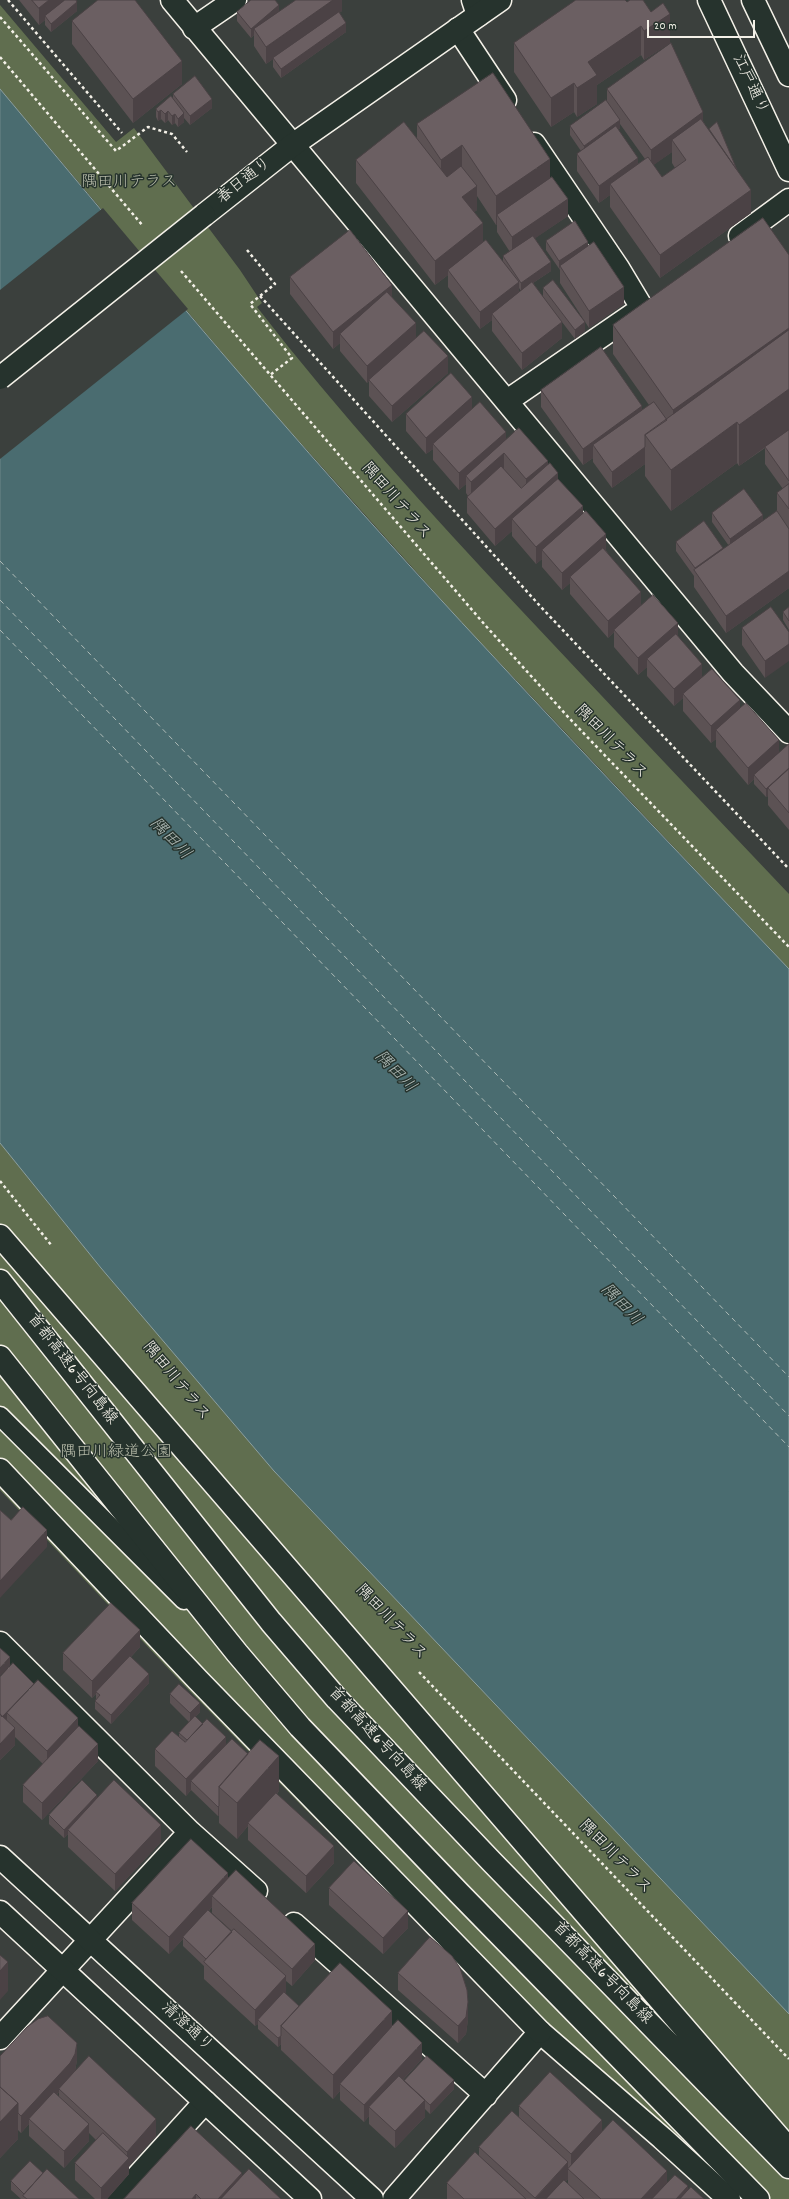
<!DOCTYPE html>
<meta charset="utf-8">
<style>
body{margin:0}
#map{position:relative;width:789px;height:2199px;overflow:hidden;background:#3b403d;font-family:Dekko,sans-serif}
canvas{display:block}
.scale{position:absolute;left:647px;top:20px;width:108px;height:18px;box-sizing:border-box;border:2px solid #f4f1e8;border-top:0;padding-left:5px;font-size:12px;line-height:14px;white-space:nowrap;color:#f4f1e8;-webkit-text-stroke:3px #26332d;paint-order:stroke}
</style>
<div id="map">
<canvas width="789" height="2199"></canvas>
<div class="scale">20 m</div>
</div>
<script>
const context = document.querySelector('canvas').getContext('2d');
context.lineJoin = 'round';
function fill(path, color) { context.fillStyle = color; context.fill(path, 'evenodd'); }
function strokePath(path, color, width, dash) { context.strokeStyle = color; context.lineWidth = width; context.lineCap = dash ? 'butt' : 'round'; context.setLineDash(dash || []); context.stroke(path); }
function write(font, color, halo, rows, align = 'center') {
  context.font = font + ' Dekko,"Klee One",sans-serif'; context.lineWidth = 3; context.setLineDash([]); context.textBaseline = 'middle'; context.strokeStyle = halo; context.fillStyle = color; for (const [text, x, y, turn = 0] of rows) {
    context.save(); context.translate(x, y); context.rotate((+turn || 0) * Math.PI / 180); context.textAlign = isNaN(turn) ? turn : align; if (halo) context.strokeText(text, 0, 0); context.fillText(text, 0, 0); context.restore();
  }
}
const green = new Path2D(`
 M0 5 116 142 134 128 240 270 262 303 257 307C339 413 429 512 521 610 610 705 699 799 789 894V969L464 625 262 400 0 89Z
 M0 1143 101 1268 274 1471 789 2014V2199H722L664 2143 552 2026 490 1999 425 1928 303 1807 181 1682 0 1490Z`);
const water = new Path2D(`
 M0 89C117 229 233 369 355 505 496 663 643 815 789 969V2014L274 1471 101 1268 0 1143Z`);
const pier = new Path2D(`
 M103 208 188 309 0 459V290Z`);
const ferry = new Path2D(`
 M0 561 789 1377
 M0 600 789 1416
 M0 630 789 1447`);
const path = new Path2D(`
 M8 0 122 133
 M0 17 116 151 148 127 172 134 187 152
 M0 57 143 226
 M247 250 275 284 250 304 292 358 270 375
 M181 271 485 625 569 718 789 947
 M260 296 540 606 789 869
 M0 1181 52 1246
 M419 1672 789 2059`);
const lane = new Path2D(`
 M0 1416 184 1600`);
const street = new Path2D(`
 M172 0 733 673 789 732
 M473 0 478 15
 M194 28 235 0
 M458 29 505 100
 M534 144 618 268 642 308
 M740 236 789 200
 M507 401 638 311
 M0 1643 190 1832 256 1891
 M294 1924 486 2095
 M0 2038 190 1832
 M117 2199 205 2102
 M394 2199 540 2032 662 2138 729 2199`);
const secondary = new Path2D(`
 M204 215 294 144 500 0
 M0 1857 372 2199
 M0 1912 310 2199`);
const highway = new Path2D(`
 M709 0 789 170
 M753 0 789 75
 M0 1236 789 2149
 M0 1281 271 1622 337 1699 491 1861 789 2167
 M0 1357 237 1653 300 1727 459 1893 758 2199
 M0 1470 198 1680 540 2032`);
const secondaryBridge = new Path2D(`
 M0 378 204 215`);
const wall = new Path2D(`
 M19 0H76L77 11 51 32 45 25V20L39 25Z
 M342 0V11L339 13 346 32 281 78 273 67V59L266 64 254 46V35L251 38 237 21V12H279Z
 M627 2 670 43 644 60 641 55 597 85V104L577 117 574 112 551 127 514 72V43Z
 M72 21 182 84 133 123 72 44Z
 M607 89 703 121 751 213 660 278 610 207V195L599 203 577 171V154L581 151 570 135V126L607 101ZM620 124 645 159 638 164 618 130 620 128ZM672 152V163L675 168 662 177 653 165Z
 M173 94 212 108 190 125 184 118V122L178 127 175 123 172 125 168 120 165 123 161 119 158 121 156 117V109L173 98Z
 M417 124 550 178 568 216 535 238 551 271 533 283 543 297V288L585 331 575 339 562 322V338L522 370 492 331V320L480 329 448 287V275L435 285 356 183V160L417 139ZM477 196 496 225 497 224V232L510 252 503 256V262L483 243 474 212 477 210ZM519 288 521 291 519 293Z
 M546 241 588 246 624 304 589 328 560 283V270L546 250Z
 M789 255V588L726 633 694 587V576L676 551V542L723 549 729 546 712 522V513L763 521 777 512V493L783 489 765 464V448L739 466 737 463 671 511 645 476V464L612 488 593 462V458L583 465 541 407V390L642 410 649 405 613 354V325Z
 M290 277 392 297 416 338 448 373 392 422 369 396V381L367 383 340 351V343L333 349 290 294Z
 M472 409 506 440 548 466 558 479 583 514 641 606 678 636 702 678 740 708 779 754 789 744V830L768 805V796L766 797 754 784V779L748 785 716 747V739L711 743 683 711V698L674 706 647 676V667L638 675 614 647V632L608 638 570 594V583L562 590 542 567V559L536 564 512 536V531L495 546 467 513V497L468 496 466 493V484L459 490 433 460V449L426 454 406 431V414Z
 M771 607 765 678 742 645V628Z
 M789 607V630L783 620V612Z
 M140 1647 131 1657 149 1683 111 1724 95 1709V1701L96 1699V1694L92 1698 63 1670V1653Z
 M0 1677 78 1727 98 1761 42 1820 23 1802V1785L43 1764 15 1737V1745L0 1760Z
 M170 1694 200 1712 195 1717 226 1745 279 1791 277 1794 334 1863 306 1893 248 1840V1826L237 1839 219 1823V1815L218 1816 191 1790 186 1796 155 1766V1749L179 1737V1733L189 1722 170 1703Z
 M97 1799 161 1842 115 1891 68 1847V1834L64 1838 49 1824V1815Z
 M228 1878 315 1960 292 1986 286 1981 285 1993 299 2006 392 2027 422 2059 403 2080 404 2081 454 2089 430 2114 425 2109V2117L395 2148 369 2124V2116L364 2122 340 2100V2091L333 2099 281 2050V2044L278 2047 258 2029V2024L255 2026 204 1979V1966L183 1946V1939L169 1954 132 1920V1903ZM212 1907V1913L232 1931V1932L209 1911Z
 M329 1888 408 1928 383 1954 329 1905Z
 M398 1973 468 2019 466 2034 458 2043 398 1990Z
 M0 2056 77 2060 75 2071 156 2136 129 2166V2174L107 2199H95L75 2180V2163L96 2140 89 2133V2141L64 2168 29 2136V2124L21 2133 18 2130V2139L0 2158ZM59 2092V2097L57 2095Z
 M519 2106 602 2131 667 2183 688 2191 704 2199H447V2183L479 2156V2147L519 2117ZM568 2168V2184L565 2182 568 2179Z
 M43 2173 79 2199H21L11 2190V2181Z
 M242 2177 281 2199H124Z`);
const shadedWall = new Path2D(`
 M49 0H70L45 16V20L39 25V8Z
 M333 0H342V11L266 64V47Z
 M77 2V11L51 32V24Z
 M279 5V14L254 29V35L251 38V29Z
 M670 14V43L644 60V31Z
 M346 23V32L281 78V69Z
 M641 26V55L597 85V104L577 117V88L588 62Z
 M182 61V84L133 123V99Z
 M574 83V112L551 127V98Z
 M212 99V108L190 125V116Z
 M161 110V119L158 121V112Z
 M168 111V120L165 123V114Z
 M703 112V129L672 140V152L651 167V150Z
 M184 113V122L178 127V119Z
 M175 114V123L172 125V116Z
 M620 120V128L584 154V146Z
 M462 145V174L441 188V160Z
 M638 158V174L610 184V195L599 203V186Z
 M550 159V188L497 215V224L496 225V196Z
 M477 186V210L462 221V197Z
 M751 190V213L660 278V255Z
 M568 199V216L512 254V237Z
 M483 223V247L448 270V275L435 285V261Z
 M588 242V250L560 266 559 270V261Z
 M551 262V271L521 291V283Z
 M519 282V299L492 314V320L480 329V312Z
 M392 285V302L340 334V343L333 349V332Z
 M624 287V304L589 328V311Z
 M562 322V338L522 370V353Z
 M585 322V331L575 339V330Z
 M416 323V340L369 380V381L367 383V366Z
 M789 328V357L673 439V410Z
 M448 356V373L392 422V406Z
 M789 389V430L739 466V425Z
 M472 397V414L433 444V449L426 454V438Z
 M642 406V423L593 445V458L583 465V449Z
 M737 422V463L671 511V470Z
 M506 432V449L466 476V484L459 490V473Z
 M645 447V464L612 488V472Z
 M504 453V470L471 499V482Z
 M548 461V477L526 496V479Z
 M558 473V490L512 519V531L495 546V529Z
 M583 506V523L542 550V559L536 564V547Z
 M763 515V524L730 548V539Z
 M606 534V551L573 580 570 577V583L562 590V573Z
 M723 548V557L695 571V568Z
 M789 571V588L726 633V616Z
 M641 592V609L614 630V632L608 638V621Z
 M678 623V640L647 659V667L638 675V658Z
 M789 644V661L765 678V661Z
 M702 664V681L683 694V698L674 706V689Z
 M740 700V717L716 730V739L711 743V726Z
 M779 740V757L754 775V779L748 785V768Z
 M789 768V777L768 788V796L766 797V789Z
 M47 1530V1547L0 1598V1581Z
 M140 1630V1647L97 1693 96 1692V1694L92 1698V1681Z
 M10 1657V1666L0 1676V1668Z
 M149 1674V1683L111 1724V1715Z
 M34 1684 7 1713V1721L2 1717Z
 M200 1703V1712L190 1722V1713Z
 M78 1718V1735L47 1768V1751Z
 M15 1728V1745L0 1760V1744Z
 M226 1737V1754L191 1781V1790L186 1796V1779Z
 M98 1744V1761L42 1820V1803Z
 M279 1756V1791L250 1824 248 1823V1826L237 1839V1803Z
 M97 1795V1804L68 1830V1834L64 1838V1830Z
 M219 1806V1815L218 1816V1807Z
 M161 1825V1842L115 1891V1874Z
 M334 1846V1863L306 1893V1876Z
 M228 1873V1890L212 1896V1907L184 1938 183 1937V1939L169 1954V1937Z
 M408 1911V1928L383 1954V1938Z
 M315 1944V1960L292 1986V1969Z
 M8 1962V1991L0 2000V1971Z
 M286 1976V1993L260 2022 258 2020V2024L255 2026V2010Z
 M468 2002V2019L466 2034 458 2043V2026Z
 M392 2011V2035L340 2084V2091L333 2099V2075Z
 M281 2036V2044L278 2047V2038Z
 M77 2043V2060L75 2071 59 2089V2092L32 2121 29 2119V2124L21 2133V2116Z
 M422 2043V2059L374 2111 369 2107V2116L364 2122V2105Z
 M454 2080V2089L430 2114V2105Z
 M425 2100V2117L395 2148V2131Z
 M18 2103V2139L0 2158V2122Z
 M156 2119V2136L129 2166V2174L107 2199H101V2188L127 2160V2152Z
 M602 2120V2137L571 2171V2154Z
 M89 2124V2141L64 2168V2151Z
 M568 2162V2179L549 2199H535Z
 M667 2171V2188L657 2199H641Z
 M242 2173V2196L239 2199H218Z
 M688 2186V2195L684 2199H676Z
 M196 2194V2199H192Z`);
const building = new Path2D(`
 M32 0H49L39 8Z
 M65 0H76L77 2 51 24 45 16Z
 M98 0H135L182 61 133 99 72 21Z
 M251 0H275L279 5 251 29 237 12Z
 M296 0H333L266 47 254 29Z
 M576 0H625L627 2 630 0H643L651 12 663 3 670 14 644 31 641 26 588 62 597 75 577 88 574 83 551 98 514 43Z
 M339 12 346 23 281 69 273 58Z
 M671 43 703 112 651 150 607 89Z
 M493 73 550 159 496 196 462 145 441 160 417 124Z
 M195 76 212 99 190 116 173 94Z
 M171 96 184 113 178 119 175 114 172 116 168 111 165 114 161 110 158 112 156 109Z
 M606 100 620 120 584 146 570 126Z
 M701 119 751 190 660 255 610 184 648 157 662 177 686 160 672 140Z
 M404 122 447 177 461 166 477 186 462 197 483 223 435 261 356 160Z
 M717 122 737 170 709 129Z
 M616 126 638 158 599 186 577 154Z
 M552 177 568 199 512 237 497 215Z
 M763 218 789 255V328L673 410 613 325Z
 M575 221 588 242 559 261 546 241Z
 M350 230 392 285 333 332 290 277Z
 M533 236 551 262 521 283 503 256Z
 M486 240 519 282 480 312 448 270Z
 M594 242 624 287 589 311 560 266Z
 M553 280 585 322 575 330 543 288Z
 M532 282 562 322 522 353 492 314Z
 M387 292 416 323 367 366 340 334Z
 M789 330V389L739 425 737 422 671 470 645 435Z
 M424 331 448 356 392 406 369 380Z
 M601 347 642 406 583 449 541 390Z
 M451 373 472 397 426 438 406 414Z
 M480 402 506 432 459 473 433 444Z
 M654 402 667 420 645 435V447L612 472 593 445Z
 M519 428 548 461 526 479 504 453 471 482 466 476Z
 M789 430V481L765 447Z
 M550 463 558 473 495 529 467 497 501 466 521 488Z
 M558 479 583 506 536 547 512 519Z
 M789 484V509L777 493Z
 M744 489 763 515 730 539 712 513Z
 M586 511 606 534 562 573 542 550Z
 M777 511 789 529V571L726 616 694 570Z
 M704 521 723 548 695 568 676 542Z
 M603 548 641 592 608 621 570 577Z
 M653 595 678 623 638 658 614 630Z
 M771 607 789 632V644L765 661 742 628Z
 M789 607V621L783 612Z
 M676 634 702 664 674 689 647 659Z
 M712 669 740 700 711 726 683 694Z
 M746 703 779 740 748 768 716 730Z
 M789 744V768L766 789 754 775Z
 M789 769V813L768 788Z
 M23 1507 47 1530 0 1581V1510L11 1520Z
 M111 1603 140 1630 92 1681 63 1653Z
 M0 1648 10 1657 0 1668Z
 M130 1656 149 1674 111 1715 95 1701 100 1695 96 1692Z
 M13 1663 34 1684 2 1717 0 1714V1677Z
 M38 1680 78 1718 47 1751 7 1713Z
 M179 1684 200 1703 190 1713 170 1694Z
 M0 1714 15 1728 0 1744Z
 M195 1716 203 1724 187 1740 179 1733Z
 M207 1719 226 1737 186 1779 155 1749 172 1731 185 1742Z
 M79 1726 98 1744 42 1803 23 1785Z
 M232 1739 248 1754 219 1787V1806L218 1807 191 1781Z
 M260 1740 279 1756 237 1803 219 1787Z
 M82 1780 97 1795 64 1830 49 1815Z
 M114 1780 161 1825 115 1874 68 1830Z
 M276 1793 334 1846 306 1876 248 1823Z
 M191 1839 228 1873 169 1937 132 1903Z
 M354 1861 408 1911 383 1938 329 1888Z
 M236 1870 315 1944 292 1969 212 1896Z
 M208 1910 232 1932 206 1959 183 1937Z
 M234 1929 286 1976 255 2010 204 1962Z
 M430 1937 452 1956 460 1968 467 1990 468 2002 466 2017 458 2026 398 1973Z
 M0 1955 8 1962 0 1971Z
 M340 1963 392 2011 333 2075 281 2026Z
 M284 1992 299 2006 281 2026V2036L278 2038 258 2020Z
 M48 2016 77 2043 75 2054 70 2063 21 2116 18 2113V2103L0 2087V2056L27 2027 38 2019Z
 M398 2020 422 2043 364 2105 340 2084Z
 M89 2056 156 2119 127 2152 59 2089Z
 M427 2056 454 2080 430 2105 404 2081Z
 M550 2072 602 2120 571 2154 519 2106Z
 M399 2076 425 2100 395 2131 369 2107Z
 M0 2087 18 2103 0 2122Z
 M54 2092 89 2124 64 2151 29 2119Z
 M512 2111 568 2162 535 2198 479 2147Z
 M613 2120 667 2171 641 2199H601L568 2169Z
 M191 2126 242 2173 218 2199H201L196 2194 192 2199H124Z
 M103 2133 129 2158 101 2188 75 2163Z
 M475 2152 526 2199H464L447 2183Z
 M30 2161 43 2173 24 2194 11 2181Z
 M47 2169 79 2199H27L23 2196Z
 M249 2169 281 2199H221Z
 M675 2175 688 2186 676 2199H652Z
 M564 2180 584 2199H546Z
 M691 2187 704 2199H680Z`);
const streetNames = [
 ["江戸通り",749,85,65],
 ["春日通り",245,182,-38],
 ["隅田川テラス",395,502,49],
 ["隅田川テラス",610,743,46],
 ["首都高速6号向島線",71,1370,52],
 ["隅田川テラス",175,1382,51],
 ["隅田川テラス",390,1623,47],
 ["首都高速6号向島線",376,1740,47],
 ["隅田川テラス",614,1858,46],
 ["首都高速6号向島線",601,1974,46],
 ["清澄通り",186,2028,43]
];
const parkNames = [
 ["隅田川テラス",129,184],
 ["隅田川緑道公園",116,1454]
];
const waterNames = [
 ["隅田川",169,840,46],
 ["隅田川",394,1073,46],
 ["隅田川",620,1306,46]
];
fill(green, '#606e4f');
fill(water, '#4a6c70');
strokePath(water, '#8ea1a0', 1);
fill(pier, '#3b403d');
strokePath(ferry, '#b0bcb8', 1, [5, 4]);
strokePath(lane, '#f4f1e8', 21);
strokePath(street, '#f4f1e8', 25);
strokePath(secondary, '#f4f1e8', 25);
strokePath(highway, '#f4f1e8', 25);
strokePath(path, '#f4f1e8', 2.5, [3, 3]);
strokePath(lane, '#26332d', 18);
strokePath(street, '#26332d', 22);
strokePath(secondary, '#26332d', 22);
strokePath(highway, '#26332d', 22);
strokePath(secondaryBridge, '#f4f1e8', 25, []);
strokePath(secondaryBridge, '#26332d', 22);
fill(wall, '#5c5254');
fill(shadedWall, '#4b4245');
fill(building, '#6b5f62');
strokePath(building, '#4b4245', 1);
write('16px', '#f4f1e8', '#26332d', streetNames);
write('16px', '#b9bdab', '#26332d', parkNames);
write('italic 17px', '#b0bcb8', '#26332d', waterNames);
</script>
